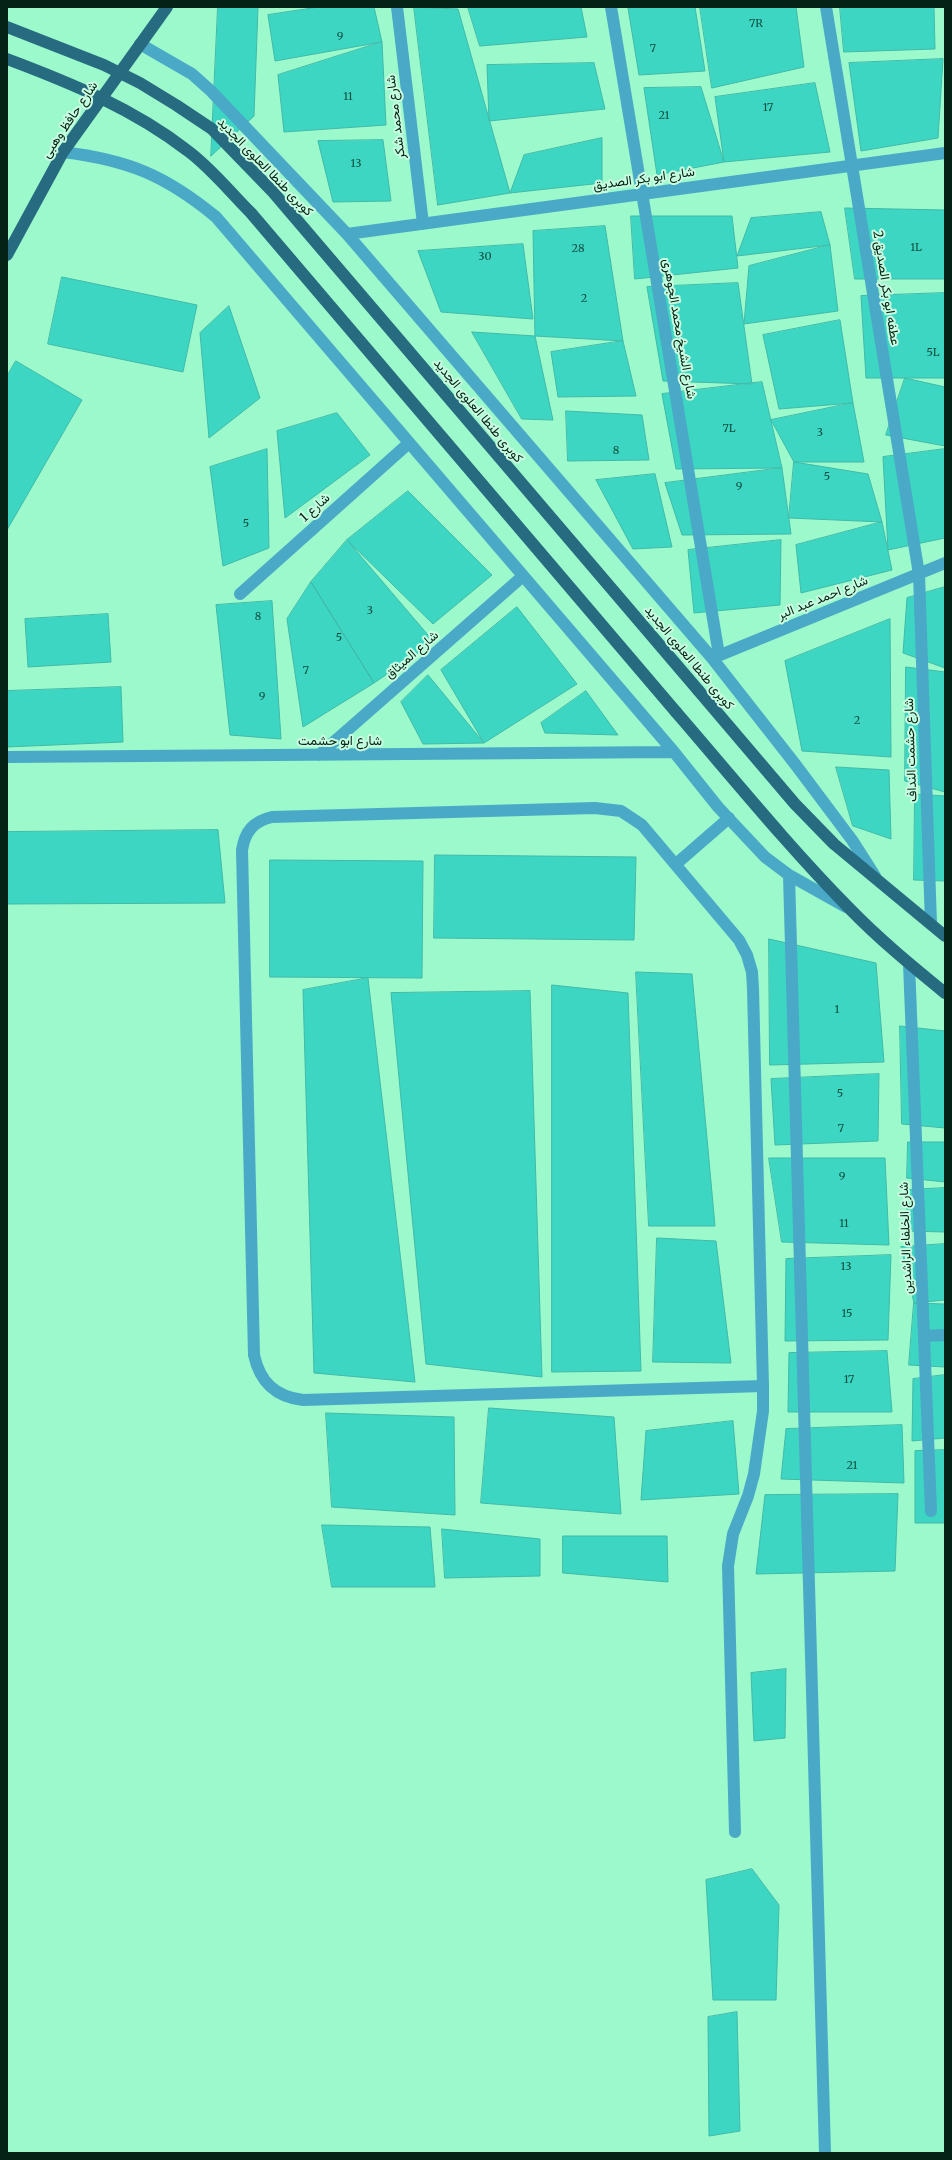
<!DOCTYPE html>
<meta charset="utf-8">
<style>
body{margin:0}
#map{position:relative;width:952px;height:2160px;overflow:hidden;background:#9bf9cb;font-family:Merriweather,serif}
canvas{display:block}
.frame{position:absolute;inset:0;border:8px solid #042215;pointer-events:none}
</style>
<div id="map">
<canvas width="952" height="2160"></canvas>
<div class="frame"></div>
</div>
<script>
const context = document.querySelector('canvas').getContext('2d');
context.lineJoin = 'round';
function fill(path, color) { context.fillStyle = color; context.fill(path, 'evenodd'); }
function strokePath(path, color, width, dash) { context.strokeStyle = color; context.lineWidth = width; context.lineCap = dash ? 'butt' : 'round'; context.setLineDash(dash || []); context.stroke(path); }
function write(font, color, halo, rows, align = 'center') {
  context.font = font + ' Merriweather,Vazirmatn,serif'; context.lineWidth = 4; context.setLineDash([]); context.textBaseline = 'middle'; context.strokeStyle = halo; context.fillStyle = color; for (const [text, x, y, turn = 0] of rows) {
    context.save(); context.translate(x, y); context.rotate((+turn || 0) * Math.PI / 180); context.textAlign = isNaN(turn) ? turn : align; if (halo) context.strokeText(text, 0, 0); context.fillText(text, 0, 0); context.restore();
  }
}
const building = new Path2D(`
 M218 7H258L254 116 211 156Z
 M319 7H374L382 42 275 61 268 15Z
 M414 7 458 9 510 193 438 205Z
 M468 7H581L587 37 480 46Z
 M695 7 705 71 639 75 628 8Z
 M700 7H796L804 67 712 88Z
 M840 7H934L935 49 844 52Z
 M382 42 386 125 284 132 278 75Z
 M943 59 938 138 861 151 849 63Z
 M594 63 605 109 489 121 487 65Z
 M815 83 830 152 724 162 715 97Z
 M701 87 724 162 657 175 644 88Z
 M602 138V183L510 193 524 155Z
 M383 140 391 201 333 202 318 141Z
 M845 208 945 210V279H855Z
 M821 212 830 245 737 256 751 218Z
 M631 216H732L738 268 635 279Z
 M605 226 623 341 535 336 533 231Z
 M523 244 533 319 441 312 418 251Z
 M830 245 838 311 744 324 749 266Z
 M62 277 197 305 183 372 48 344Z
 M738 283 752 384 663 381 647 287Z
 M945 293V378H866L861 296Z
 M229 306 260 398 209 438 200 333Z
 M840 320 853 403 779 409 763 335Z
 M472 332 535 336 553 420 522 419Z
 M623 341 636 396 558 397 551 352Z
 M16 361 82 400 7 530V376Z
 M905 378 945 387V446L886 435Z
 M762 382 782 468 676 469 662 394Z
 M853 403 864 462H794L771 420Z
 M566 411 642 415 649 460 568 461Z
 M337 413 370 455 285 518 277 431Z
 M267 449 269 548 223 566 210 467Z
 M945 449V538L888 550 883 457Z
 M794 462 868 474 882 522 789 518Z
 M782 468 791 534 682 535 665 483Z
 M655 474 672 547 633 549 596 480Z
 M408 491 492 575 433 624 347 540Z
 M882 522 892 570 801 593 796 545Z
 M347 540 434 642 374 683 311 582Z
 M781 540 780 605 694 613 688 550Z
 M311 582 374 683 303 727 287 619Z
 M945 587V668L903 653 907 598Z
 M272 601 281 739 230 735 216 605Z
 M517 607 577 684 484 743 441 670Z
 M108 614 111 662 28 667 25 619Z
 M890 619 891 757 802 751 785 661Z
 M906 667 945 672V792L905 781Z
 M428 675 484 743 423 744 401 702Z
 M121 687 123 742 7 747V691Z
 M586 691 618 735 545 733 541 723Z
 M836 767 889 770 891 839 853 826Z
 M915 794 945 796V881L914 880Z
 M218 830 225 903 7 904V832Z
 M435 855 636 857 634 940 434 938Z
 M270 860 423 861 422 978 270 977Z
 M769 939 876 963 884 1062 770 1065Z
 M636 972 692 974 715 1226H649Z
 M368 978 415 1382 314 1373 303 990Z
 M552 985 628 993 641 1371 552 1372Z
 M530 991 542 1377 426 1364 391 993Z
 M900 1026 945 1031V1128L902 1124Z
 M879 1074 878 1141 775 1145 771 1079Z
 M908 1142H945V1182L907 1178Z
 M769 1158H885L889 1245 782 1242Z
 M945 1188V1232L907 1231V1190Z
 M657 1238 716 1241 731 1363 653 1362Z
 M945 1244V1300L914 1303 901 1247Z
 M891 1255 888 1340 785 1341 786 1259Z
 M914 1303 945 1304V1367L909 1365Z
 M887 1351 892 1412H788L789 1353Z
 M945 1375V1438L912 1441 913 1379Z
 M489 1408 614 1417 621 1514 481 1503Z
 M326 1413 454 1417 455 1515 332 1507Z
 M733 1421 739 1494 641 1500 646 1431Z
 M902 1425 904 1483 781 1479 786 1429Z
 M945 1450V1523H915V1451Z
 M898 1494 895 1571 756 1574 765 1495Z
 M322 1525 430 1527 435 1587H332Z
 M442 1529 540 1539V1576L445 1578Z
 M563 1536H667L668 1582 563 1573Z
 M786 1669 785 1738 754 1741 751 1673Z
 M752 1869 779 1905 776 2000H713L706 1880Z
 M737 2012 740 2131 709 2136 708 2017Z`);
const minor = new Path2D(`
 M397 7 423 224
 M611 7 719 655
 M826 7 919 574 931 924
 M140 44 192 74 211 91 347 234 712 658 795 764 852 840 875 876
 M63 152C128 160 165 175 216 217L674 752 718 807 765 857 789 875 846 907
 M347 234 945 153
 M240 594 409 443
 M713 658 945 563
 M319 755 523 576
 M7 757 674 752
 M676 864 729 818
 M789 875 825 2153
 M909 964 931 1511
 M924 1336 945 1335
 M735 1832 728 1566 733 1534 748 1496 754 1474 763 1411V1386L753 989 752 972 747 955 739 940 642 825 621 811 595 808 272 817C254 821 245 831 242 850L254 1355C260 1382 275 1397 303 1400L763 1386`);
const major = new Path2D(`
 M7 255 63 152 167 7
 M698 690 795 804 834 844 945 936
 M676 712C733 778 788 846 849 908 879 939 912 966 945 993`);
const majorBridge = new Path2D(`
 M7 27 104 65 140 83 176 105 212 129 273 192 698 690
 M7 59C71 83 134 109 188 151 211 168 231 193 251 213L676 712`);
const numberNames = [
 ["7R",756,24],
 ["9",340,37],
 ["7",653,49],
 ["11",348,97],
 ["17",768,108],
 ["21",664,116],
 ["13",356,164],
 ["1L",916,248],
 ["28",578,249],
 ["30",485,257],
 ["2",584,299],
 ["5L",933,353],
 ["7L",729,429],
 ["3",820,433],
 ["8",616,451],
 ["5",827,477],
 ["9",739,487],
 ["5",246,524],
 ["3",370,611],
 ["8",258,617],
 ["5",339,638],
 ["7",306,671],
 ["9",262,697],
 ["2",857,721],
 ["1",837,1010],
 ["5",840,1094],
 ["7",841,1129],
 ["9",842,1177],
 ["11",844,1224],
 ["13",846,1267],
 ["15",847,1314],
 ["17",849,1380],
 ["21",852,1466]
];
const streetNames = [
 ["شارع محمد شكر",396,117,-97],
 ["شارع حافظ وهبى",70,120,-56],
 ["كوبرى طنطا العلوى الجديد",265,167,46],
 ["شارع ابو بكر الصديق",644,179,-8],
 ["عطفه ابو بكر الصديق 2",886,288,81],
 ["شارع الشيخ محمد الجوهرى",679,329,80],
 ["كوبرى طنطا العلوى الجديد",478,411,50],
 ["شارع 1",315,508,-42],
 ["شارع احمد عبد البر",823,598,-22],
 ["شارع الميثاق",412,655,-41],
 ["كوبرى طنطا العلوى الجديد",689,658,50],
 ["شارع ابو حشمت",340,741],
 ["شارع حشمت النداف",911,750,-92],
 ["شارع الخلفاء الراشدين",906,1238,-92]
];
fill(building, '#3dd6c2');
strokePath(building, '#40baa9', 1);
strokePath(minor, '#4aa9c7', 12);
strokePath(major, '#276b80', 12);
strokePath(majorBridge, '#276b80', 12);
write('11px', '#124f40', null, numberNames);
write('13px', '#042215', '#c8fde1', streetNames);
</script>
